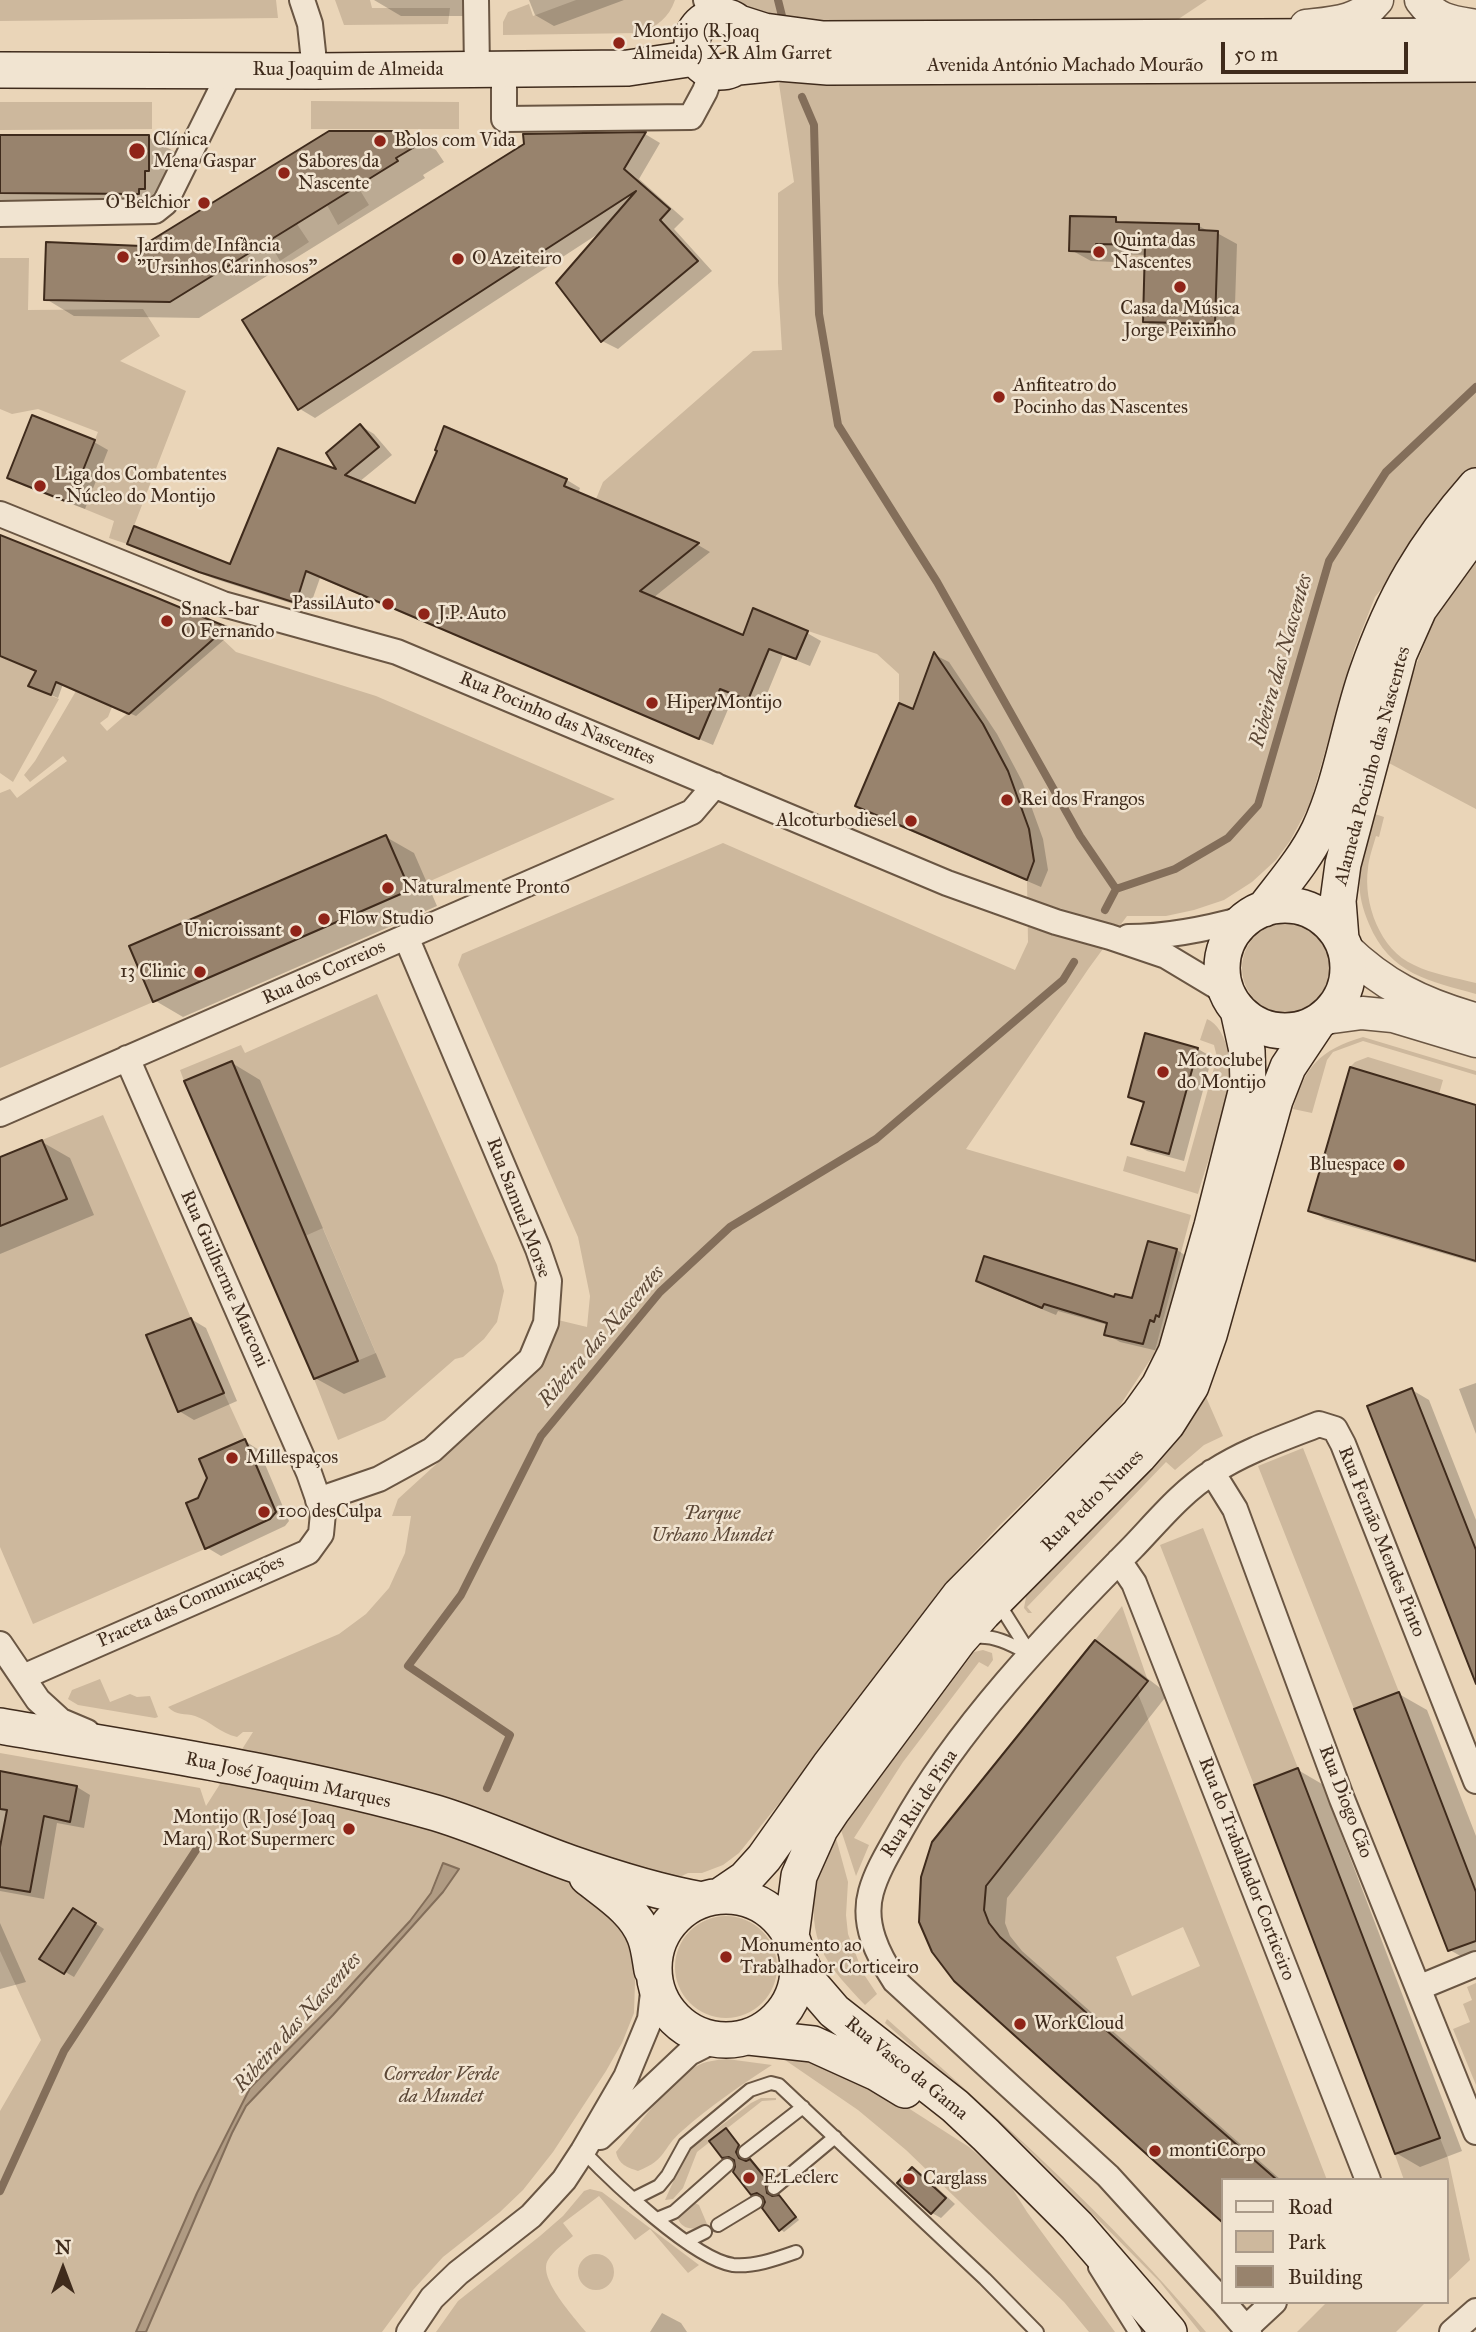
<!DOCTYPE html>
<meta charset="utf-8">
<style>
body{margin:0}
#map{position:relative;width:1476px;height:2332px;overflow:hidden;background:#ead5b8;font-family:"IM FELL Great Primer",serif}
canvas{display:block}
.legend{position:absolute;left:1221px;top:2178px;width:228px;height:126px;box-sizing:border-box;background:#f1e4d1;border:2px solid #aa9a89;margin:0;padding:9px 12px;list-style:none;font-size:21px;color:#3f2b1c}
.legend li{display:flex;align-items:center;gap:14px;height:35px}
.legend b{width:35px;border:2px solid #aa9a89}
.north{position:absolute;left:28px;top:2234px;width:70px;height:70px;-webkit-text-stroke:5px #f1e4d1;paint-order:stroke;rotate:0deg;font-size:19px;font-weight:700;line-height:28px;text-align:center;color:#3f2b1c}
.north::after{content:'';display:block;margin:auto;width:24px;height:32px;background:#3f2b1c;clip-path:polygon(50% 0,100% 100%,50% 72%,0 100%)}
.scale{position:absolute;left:1221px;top:42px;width:187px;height:32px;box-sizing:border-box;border:4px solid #3f2b1c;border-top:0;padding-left:9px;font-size:21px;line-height:24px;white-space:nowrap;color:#3f2b1c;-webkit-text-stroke:5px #f1e4d1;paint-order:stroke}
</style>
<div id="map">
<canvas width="1476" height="2332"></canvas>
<ul class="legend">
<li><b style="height:9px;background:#f1e4d1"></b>Road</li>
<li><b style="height:19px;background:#cdb89d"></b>Park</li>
<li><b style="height:19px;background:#98836d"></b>Building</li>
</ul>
<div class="north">N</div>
<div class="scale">50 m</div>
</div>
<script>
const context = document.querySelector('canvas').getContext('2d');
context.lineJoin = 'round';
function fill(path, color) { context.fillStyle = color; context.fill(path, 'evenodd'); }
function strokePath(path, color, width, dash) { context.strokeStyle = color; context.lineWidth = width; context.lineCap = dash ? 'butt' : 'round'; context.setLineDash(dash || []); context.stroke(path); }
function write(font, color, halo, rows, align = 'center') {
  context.font = font + ' "IM FELL Great Primer",serif'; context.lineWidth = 5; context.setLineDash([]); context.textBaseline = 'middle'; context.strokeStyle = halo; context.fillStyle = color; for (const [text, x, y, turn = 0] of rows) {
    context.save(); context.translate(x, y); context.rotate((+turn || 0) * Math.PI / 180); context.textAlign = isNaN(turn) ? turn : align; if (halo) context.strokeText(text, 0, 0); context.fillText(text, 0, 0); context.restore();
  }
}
const green = new Path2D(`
 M0 0H276L278 18 0 21Z
 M335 0H370L372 8H450L448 24 344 25Z
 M576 0H675C669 18 656 27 640 33L503 35V22L508 12 529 4 533 16Z
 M735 0H1207L1171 24 1476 78V472L1375 597 1354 650 1310 804 1290 841 1276 860 1252 882 1224 900 1194 910 1166 916H1127L1089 968 966 1149 1191 1215 1154 1354 1117 1410 998 1527 943 1586 789 1791 739 1853 723 1865 702 1873H688L671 1881 652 1904 636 1952 634 2013 622 2043 606 2071 553 2152 523 2190 500 2212 443 2257 413 2290 382 2332H0V2111L41 2040 0 1951V1887L30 1892 44 1819 47 1817 70 1821 77 1786 0 1771V1753L200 1788 206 1806 253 1732H243L237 1737C220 1733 210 1721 195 1716 185 1713 176 1716 168 1707L339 1634 366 1614 389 1588 405 1553 411 1516H392L398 1499 534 1375 552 1345 558 1320 587 1327 590 1296 578 1237 458 965 462 954 723 843 1015 970 1028 942 1027 880 1034 861 1029 829 1008 771 983 724 935 653 913 709 899 703V674L877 654 808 631 754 608 743 635 640 591 698 543 596 499 603 482 753 351 782 350 778 283V193L794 182 779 84 783 77 758 28ZM73 1908 96 1923 63 1973 39 1958Z
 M311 101 459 102V129H311Z
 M0 102H152V129L0 130Z
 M358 187 369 205 338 225 327 205Z
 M297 224 309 242 280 261 269 242Z
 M0 258H29L28 310 143 309 160 336 120 361 186 391 127 544 109 538 114 521 70 503 98 432 38 409 12 414 0 409Z
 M1476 563V809L1387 762 1410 681 1434 619Z
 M218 635 236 652 376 696 615 799 410 890 385 835 130 946 153 1002 0 1068V793L10 789 17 798 67 761 63 756 30 782 24 775 35 761 76 691 112 707 108 717 100 723 107 731Z
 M0 656 36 671 28 686 59 699 13 782 0 773Z
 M1375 814 1384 817 1379 837 1376 836C1373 847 1369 857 1368 868 1363 903 1380 950 1414 965 1432 974 1456 978 1476 983V994C1429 981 1390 974 1369 924 1363 910 1358 893 1360 877 1362 856 1370 835 1375 814Z
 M1242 968a45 45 0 1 1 90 0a45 45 0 1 1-90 0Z
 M377 994 497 1265 504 1291 497 1322 484 1339 463 1357 455 1359 385 1420 338 1440 314 1379 376 1353 323 1228 305 1236 231 1061 184 1081 180 1070 241 1045 245 1053Z
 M1207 1019C1228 1028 1233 1068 1229 1088 1222 1124 1208 1159 1198 1194L1123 1171 1127 1156 1185 1172 1217 1057 1214 1045 1200 1040Z
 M1363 1037 1476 1071V1075L1363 1041 1333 1052 1327 1060 1312 1113 1293 1109C1305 1066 1320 1050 1363 1037Z
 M1368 1057 1443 1080 1439 1094 1350 1067 1355 1062Z
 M103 1115 191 1318 146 1335 178 1412 224 1393 245 1439 209 1482 204 1495 186 1504 205 1549 33 1624 0 1547V1226L66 1199 42 1140Z
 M1206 1397 1223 1436 1204 1445 1175 1470 1166 1462 1027 1607 1032 1613H1028L1024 1608 1027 1592 1161 1458 1195 1415Z
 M1303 1448 1399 1692 1354 1709 1258 1466Z
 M1203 1528 1298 1768 1254 1785 1160 1545Z
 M1122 1606 1148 1681 1095 1640Z
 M983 1650 992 1653 993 1660 988 1667 979 1662 903 1762 854 1838 869 1845 856 1876 841 1830 974 1652Z
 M100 1679 110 1702 130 1694 137 1697 150 1696 158 1717 155 1718 78 1705 68 1699 72 1690Z
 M1138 1694 1143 1706 1327 2180H1277L1000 1937 989 1923 984 1910 986 1886ZM1183 1927 1200 1966 1132 1996 1116 1957Z
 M836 1838 848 1882 846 1915 848 1934 863 1973 877 1994 865 2005C831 1969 808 1946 815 1893 818 1872 825 1855 836 1838Z
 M675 1967a51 51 0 1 1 102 0a51 51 0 1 1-102 0Z
 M1476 1983V2085L1453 2029 1470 2022 1463 2004 1472 2000 1467 1987Z
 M887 2019C999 2119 1110 2217 1206 2332H1200L1160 2282 1023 2144 885 2023Z
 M750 2047H776L863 2079 969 2147 1007 2180 1027 2212 1115 2332H1089L1064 2302 906 2150 858 2110 785 2060 725 2051Z
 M727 2059 772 2065C741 2085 710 2106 682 2131 661 2149 668 2159 638 2171 627 2167 619 2165 616 2152 638 2126 667 2084 695 2067 705 2061 716 2060 727 2059Z
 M761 2098H776V2100L762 2101 697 2152 683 2188 673 2199 665 2200 682 2162 690 2149 751 2103Z
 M1440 2138 1448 2158 1470 2260 1446 2283V2180H1404L1395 2155Z
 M590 2189 602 2192 699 2265 688 2273 650 2229 635 2240 599 2196 563 2223 573 2236C565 2243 553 2251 548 2260 537 2278 575 2318 586 2332H436L458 2301 540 2236 563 2216 584 2191Z
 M691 2201 699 2205 707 2224C696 2231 681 2231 677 2216Z
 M578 2272a18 18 0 1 1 36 0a18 18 0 1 1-36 0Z
 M1327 2302H1426L1396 2332H1297Z`);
const water = new Path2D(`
 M443 1863 459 1869 443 1892 333 2015 246 2106 232 2133 146 2332H136L197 2193 250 2088 337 2000 410 1921 431 1893Z`);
const shadow = new Path2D(`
 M374 0H483V16H401Z
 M529 0H624L554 26 535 15Z
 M407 133 436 150 444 162 423 175 425 178 199 318 74 316 46 299 142 248Z
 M645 134 660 143 639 179 684 219 674 229 712 271 618 349 602 341 601 232 315 418 300 409 526 145 525 135Z
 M0 137H148L177 153 167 209 0 210Z
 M1115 219 1123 224 1199 226 1210 232 1217 233 1237 244 1234 335 1164 333 1145 321 1147 255 1115 254V262L1091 261 1071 250Z
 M361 426 374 434 392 455 359 482 416 506 439 451 445 428 567 480 580 488 578 494 698 545 710 552 653 598 744 637 754 610 807 633 821 641 810 666 783 655 762 706 734 695 713 745 320 578 309 609 215 579 143 551 129 543 231 566 340 473Z
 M94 442 108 450 85 509 24 486 9 477Z
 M0 537 227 629 233 632 136 716 63 684 58 698 37 689 38 671 0 656Z
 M935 655 949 662 997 734 1022 781 1043 839 1048 870 1041 887 871 814 857 805 914 712Z
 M386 837 414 853 437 906 183 1017 154 1000Z
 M1198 1049 1212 1057 1184 1161 1147 1151 1133 1143 1145 1105 1130 1096Z
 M232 1063 260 1080 386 1377 344 1394 315 1378Z
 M1476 1107V1263L1325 1219 1310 1210Z
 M42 1142 70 1158 94 1215 0 1254V1159Z
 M1177 1250 1191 1259 1169 1328 1165 1327 1158 1351 1120 1342 1106 1334 1108 1325 1058 1311 1056 1315 993 1289 978 1280 1133 1300Z
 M191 1319 206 1328 237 1401 194 1420 179 1411Z
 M1476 1383V1434L1459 1389Z
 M1412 1390 1429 1400 1476 1520V1684Z
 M245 1441 259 1450 289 1521 285 1526 221 1556 206 1547 200 1499Z
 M1096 1642 1117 1655 1168 1694 1007 1898 1005 1923 1010 1936 1022 1951 1281 2180H1222V2220L955 1980 933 1951Z
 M1399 1694 1427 1710 1476 1836V1965L1450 1950Z
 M1298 1770 1322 1784 1462 2151 1420 2167 1396 2153Z
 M0 1773 77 1787 90 1795 84 1828 57 1823 44 1899 0 1891Z
 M82 1915 104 1929 74 1977 41 1958Z
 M0 1923 26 1982 0 1989Z
 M726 2130 743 2149 740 2156 742 2161H750L754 2163 772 2184 769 2188 771 2197H779L783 2199 799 2220 784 2232 780 2229 762 2195 756 2196 752 2194 737 2167 735 2158 727 2159 723 2157Z
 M912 2169 922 2174 955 2204 941 2218 932 2213Z
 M662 2313 681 2323 687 2332H650Z`);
const stream = new Path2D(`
 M778 0 784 24
 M802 97 814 125 819 314 838 425 937 582 1080 836 1116 889
 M1105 910 1116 889 1175 869 1228 838 1258 805 1329 561 1386 472 1476 387
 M487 1788 510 1735 408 1666 461 1595 541 1436 660 1292 730 1227 876 1139 1063 980 1074 962
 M0 2191 64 2051 200 1844`);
const building = new Path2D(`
 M329 131H407L416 146 396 158 398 161 170 302 44 300 46 242 142 246Z
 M646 132 624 169 670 209 660 220 698 261 601 342 556 283 636 191 298 410 242 320 524 144 523 134Z
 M0 135H149V171H145V189H139V194L0 193Z
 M1070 216 1116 217V222L1199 224V230L1218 231 1215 324 1143 322 1145 245 1096 244V252L1069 251Z
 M32 415 95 440 70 503 7 478Z
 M360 424 379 447 345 475 415 503 437 451 435 450 444 426 567 479 564 486 699 543 640 591 743 635 753 608 808 631 796 659 769 649 748 700 720 689 699 739 306 571 296 603 199 572 127 544 134 526 230 564 278 448 336 469 326 453Z
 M0 535 155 597 227 627 129 714 56 682 51 695 28 686 36 671 0 656Z
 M934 652 983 724 1008 771 1029 829 1034 861 1027 880 855 806 899 703 913 709Z
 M386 835 410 890 153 1002 129 946Z
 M1145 1033 1198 1048 1169 1154 1131 1144 1144 1102 1128 1097Z
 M232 1061 358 1361 314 1379 184 1081Z
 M1350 1067 1476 1105V1261L1308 1211Z
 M42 1140 67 1199 0 1226V1157Z
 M1148 1241 1177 1249 1159 1317 1156 1315 1154 1322 1150 1320 1143 1344 1104 1335 1107 1323 1044 1304 1042 1308 976 1281 984 1256 1114 1297 1115 1294 1132 1298Z
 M191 1318 224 1393 178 1412 146 1335Z
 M1412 1388 1476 1550V1684L1367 1406Z
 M245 1439 276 1512 270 1519 205 1549 186 1503 198 1498 207 1478 199 1459Z
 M1095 1640 1148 1681 986 1886 984 1910 989 1923 1000 1937 1277 2180H1222V2222L954 1981 932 1952 919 1922 921 1877 932 1842Z
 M1399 1692 1476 1892V1941L1448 1951 1354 1709Z
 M1298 1768 1440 2138 1395 2154 1254 1785Z
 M0 1771 77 1786 70 1822 44 1816 30 1892 0 1887V1847L7 1810 0 1809Z
 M73 1908 96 1923 64 1974 39 1959Z
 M726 2128 739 2145 736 2152 739 2158 746 2161 750 2159 768 2181 766 2186 767 2193 772 2196 779 2195 796 2217 779 2231 762 2208 765 2202 763 2197 757 2193 751 2195 733 2172 735 2167 734 2160 729 2157 722 2158 709 2141Z
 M912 2167 946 2198 931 2214 897 2183Z`);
const service = new Path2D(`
 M970 1638C992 1633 1013 1645 1031 1655L1004 1612 1003 1599
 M583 2151C612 2181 693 2259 733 2265 754 2267 776 2259 796 2252
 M745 2152 803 2107
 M774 2188 835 2137
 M633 2199 659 2186 668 2175 685 2144 750 2090 771 2083 779 2085 985 2279 1037 2332
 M657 2219 674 2212 727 2165
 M718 2225 756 2202
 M687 2241 705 2232
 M1095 2268 1135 2332`);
const minor = new Path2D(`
 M302 0 310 24 315 71
 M476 0 477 70
 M706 0 712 17
 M504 69V119L691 117 705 91 712 71
 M0 214 155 211 165 203 231 70
 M0 514 223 604 397 652 947 883 1056 922 1110 937 1166 956 1226 992
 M1128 937C1169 937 1207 929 1246 918
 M0 1114 692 812 715 785
 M1212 1472 1235 1509 1342 1799 1476 2132
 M318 1500 379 1479 432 1450 531 1359 546 1323 549 1281 538 1249 406 937
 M1119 1561 1134 1583 1368 2180
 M0 1644 38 1700 61 1721 87 1732
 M23 1677 308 1552 321 1534 323 1513 309 1473 127 1058
 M1418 1988 1476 1964
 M600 2137 689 2053 715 2040
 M1222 2301 1108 2176 895 1981C878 1955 862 1924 871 1892 877 1870 890 1850 901 1830 957 1728 1050 1631 1132 1548 1157 1522 1182 1491 1213 1472 1245 1451 1284 1438 1319 1424L1335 1429 1343 1444 1476 1781
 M1223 2302 1249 2332
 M1246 2328 1274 2302
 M409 2332 432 2298 458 2273 531 2216 564 2180 583 2151 626 2077 650 2019 654 1983
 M1452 2332 1476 2311`);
const tertiary = new Path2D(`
 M1421 0C1436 21 1452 22 1476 26
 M1306 26C1332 23 1360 22 1377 0
 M1345 948C1383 985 1420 1003 1471 1018
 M1325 1018 1362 1013 1393 1016 1476 1041`);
const secondary = new Path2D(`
 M692 44a28 28 0 1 1 56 0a28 28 0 1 1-56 0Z
 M739 23 764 31 823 39 1476 36
 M738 67 778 63 828 67 1476 64
 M0 70 315 71 628 68 695 58
 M1222 968a63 63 0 1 1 126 0a63 63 0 1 1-126 0Z
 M1264 909C1283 884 1305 859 1319 830 1342 781 1349 724 1367 673 1393 598 1424 545 1476 486
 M1341 939 1338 901 1343 864 1399 654 1419 609 1476 530
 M0 1726C144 1751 296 1773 436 1813 482 1827 525 1847 570 1863 613 1878 657 1892 702 1900
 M587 1877C608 1894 635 1910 645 1937 649 1947 650 1959 652 1970
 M654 1968a72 72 0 1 1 144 0a72 72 0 1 1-144 0Z
 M720 1896 745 1879 764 1858 830 1765 960 1595 1139 1414 1159 1386 1176 1352 1212 1226 1248 1084 1247 1051 1238 1010
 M791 1936 799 1876 820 1829 832 1811 959 1640 983 1613 1139 1456 1167 1424 1191 1386 1209 1335 1275 1100 1288 1067 1318 1022
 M798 1957 809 1982 834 2011 955 2106 986 2135 1077 2226 1169 2332
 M749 2037 813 2044 877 2073 905 2090`);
const markers = [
 [619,43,7,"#8f2418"],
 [380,141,7,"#8f2418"],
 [137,151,9,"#8f2418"],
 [284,173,7,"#8f2418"],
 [204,203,7,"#8f2418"],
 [1099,252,7,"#8f2418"],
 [123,257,7,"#8f2418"],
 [458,259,7,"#8f2418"],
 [1180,287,7,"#8f2418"],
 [999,397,7,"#8f2418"],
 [40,486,7,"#8f2418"],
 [388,604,7,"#8f2418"],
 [424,614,7,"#8f2418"],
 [167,621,7,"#8f2418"],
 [652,703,7,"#8f2418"],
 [1007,800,7,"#8f2418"],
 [911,821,7,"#8f2418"],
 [388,888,7,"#8f2418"],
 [324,919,7,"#8f2418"],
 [296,931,7,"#8f2418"],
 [200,972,7,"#8f2418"],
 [1163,1072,7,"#8f2418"],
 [1399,1165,7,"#8f2418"],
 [232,1458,7,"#8f2418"],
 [264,1512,7,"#8f2418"],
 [349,1829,7,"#8f2418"],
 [726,1957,7,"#8f2418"],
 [1020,2024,7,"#8f2418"],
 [1155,2151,7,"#8f2418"],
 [749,2178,7,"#8f2418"],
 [909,2179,7,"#8f2418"]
];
const poiNames = [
 ["Montijo (R Joaq",633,32],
 ["Almeida) X R Alm Garret",633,54],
 ["Clínica",153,140],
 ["Mena Gaspar",153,162],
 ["Bolos com Vida",394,141],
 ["Sabores da",298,162],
 ["Nascente",298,184],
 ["O Belchior",190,203,"right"],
 ["Quinta das",1113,241],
 ["Nascentes",1113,263],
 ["Jardim de Infância",137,246],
 ["\"Ursinhos Carinhosos\"",137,268],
 ["O Azeiteiro",472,259],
 ["Casa da Música",1180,309,"center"],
 ["Jorge Peixinho",1180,331,"center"],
 ["Anfiteatro do",1013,386],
 ["Pocinho das Nascentes",1013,408],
 ["Liga dos Combatentes",54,475],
 ["- Núcleo do Montijo",54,497],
 ["PassilAuto",374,604,"right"],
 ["Snack-bar",181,610],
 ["O Fernando",181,632],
 ["J.P. Auto",438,614],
 ["Hiper Montijo",666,703],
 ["Rei dos Frangos",1021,800],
 ["Alcoturbodiesel",897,821,"right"],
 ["Naturalmente Pronto",402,888],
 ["Flow Studio",338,919],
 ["Unicroissant",282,931,"right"],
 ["13 Clinic",186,972,"right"],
 ["Motoclube",1177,1061],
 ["do Montijo",1177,1083],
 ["Bluespace",1385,1165,"right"],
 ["Millespaços",246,1458],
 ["100 desCulpa",278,1512],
 ["Montijo (R José Joaq",335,1818,"right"],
 ["Marq) Rot Supermerc",335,1840,"right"],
 ["Monumento ao",740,1946],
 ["Trabalhador Corticeiro",740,1968],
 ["WorkCloud",1034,2024],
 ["montiCorpo",1169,2151],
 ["E.Leclerc",763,2178],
 ["Carglass",923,2179]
];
const streetNames = [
 ["Avenida António Machado Mourão",1065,66],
 ["Rua Joaquim de Almeida",348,70],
 ["Rua Pocinho das Nascentes",557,719,23],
 ["Alameda Pocinho das Nascentes",1373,766,-75],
 ["Rua dos Correios",324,973,-24],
 ["Rua Samuel Morse",518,1208,69],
 ["Rua Guilherme Marconi",224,1279,66],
 ["Rua Pedro Nunes",1093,1501,-45],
 ["Rua Fernão Mendes Pinto",1381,1542,68],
 ["Praceta das Comunicações",191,1602,-24],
 ["Rua José Joaquim Marques",288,1781,12],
 ["Rua Diogo Cão",1345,1802,69],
 ["Rua Rui de Pina",920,1804,-57],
 ["Rua do Trabalhador Corticeiro",1246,1869,69],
 ["Rua Vasco da Gama",906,2069,39]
];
const parkNames = [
 ["Parque",712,1514],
 ["Urbano Mundet",712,1536],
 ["Corredor Verde",441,2075],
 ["da Mundet",441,2097]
];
const waterNames = [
 ["Ribeira das Nascentes",1282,661,-74],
 ["Ribeira das Nascentes",602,1337,-49],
 ["Ribeira das Nascentes",298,2023,-48]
];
fill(green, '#cdb89d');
fill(water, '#b09b83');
strokePath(water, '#836e5a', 2);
fill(shadow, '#0003');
strokePath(stream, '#836e5a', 8);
fill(building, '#98836d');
strokePath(building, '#3f2b1c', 2);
strokePath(service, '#6a5643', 16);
strokePath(minor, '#6a5643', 28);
strokePath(tertiary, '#6a5643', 35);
strokePath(secondary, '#3f2b1c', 38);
strokePath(service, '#f1e4d1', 12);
strokePath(minor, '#f1e4d1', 24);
strokePath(tertiary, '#f1e4d1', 32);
strokePath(secondary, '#f1e4d1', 35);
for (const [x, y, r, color] of markers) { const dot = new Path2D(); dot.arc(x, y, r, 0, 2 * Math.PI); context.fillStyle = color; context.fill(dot); strokePath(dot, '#f1e4d1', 2.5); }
write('19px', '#3f2b1c', '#f1e4d1', poiNames, 'left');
write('19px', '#3f2b1c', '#f1e4d1', streetNames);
write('italic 19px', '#5b4736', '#f1e4d1', parkNames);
write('italic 21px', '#5b4736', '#f1e4d1', waterNames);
</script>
